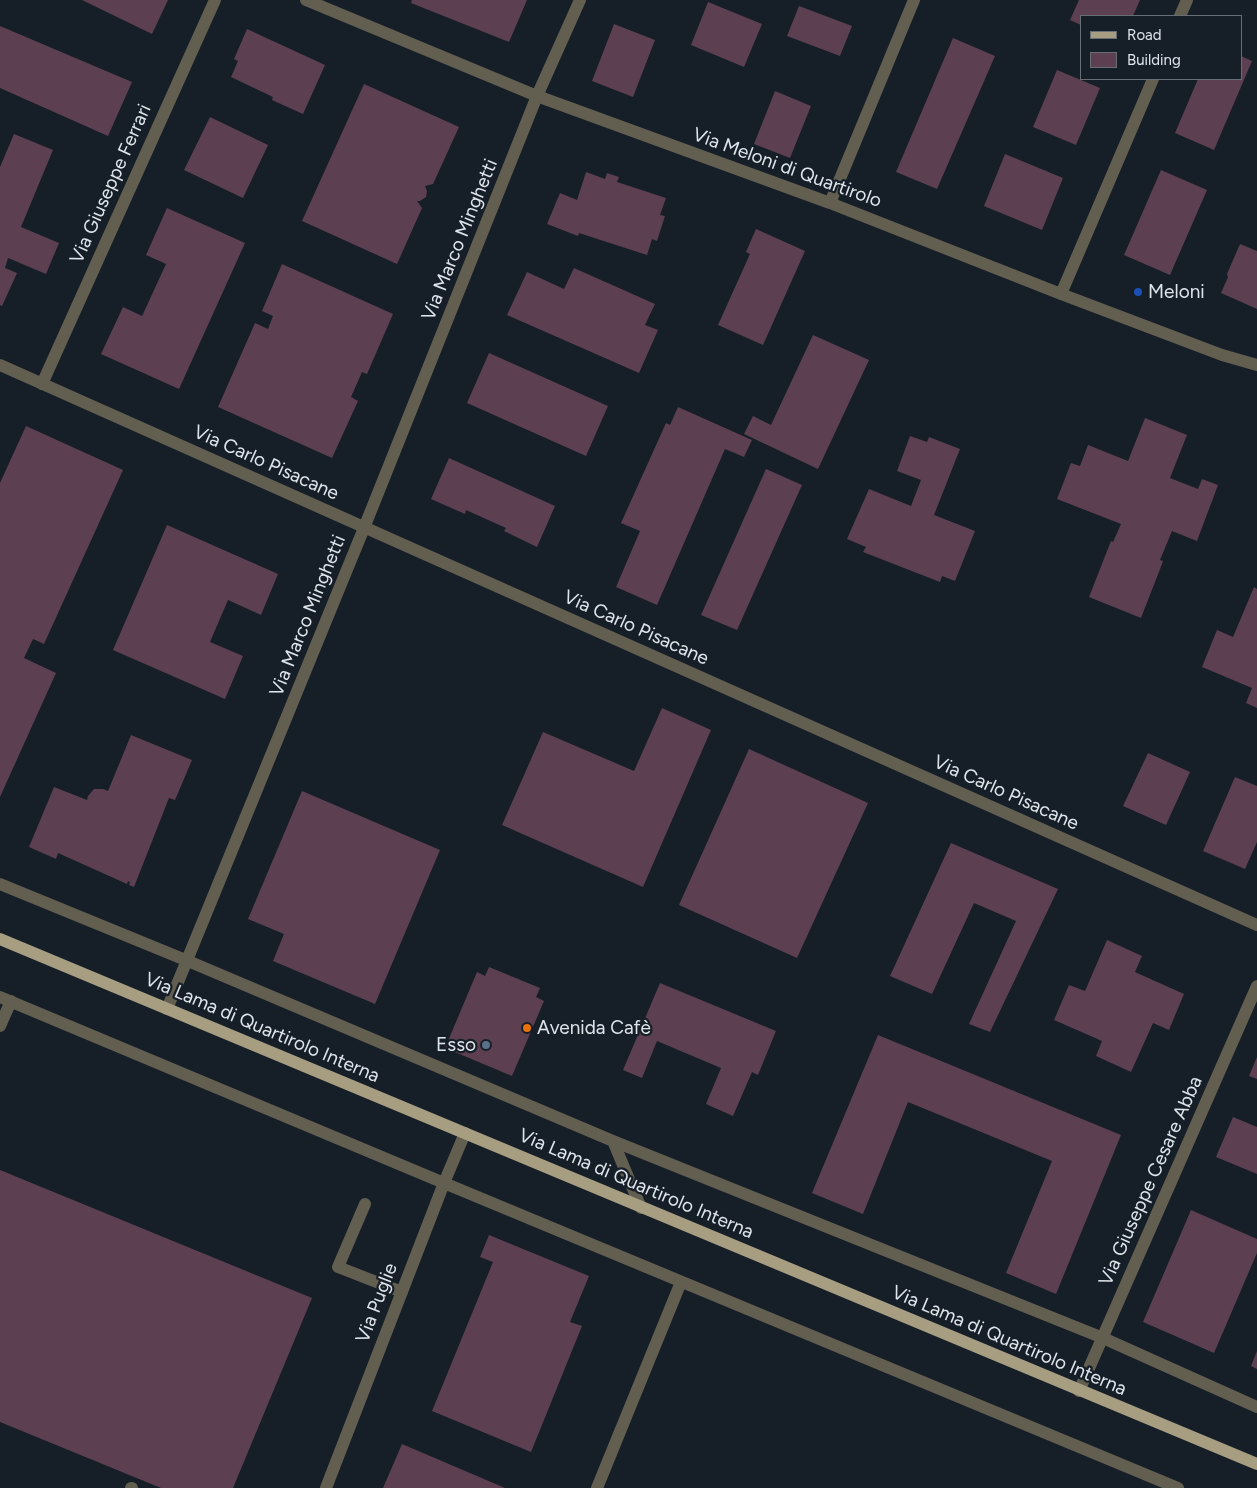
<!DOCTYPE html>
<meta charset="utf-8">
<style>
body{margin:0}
#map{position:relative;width:1257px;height:1488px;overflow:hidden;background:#161f28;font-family:Figtree,sans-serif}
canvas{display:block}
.legend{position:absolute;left:1080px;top:15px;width:162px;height:65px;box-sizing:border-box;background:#161f28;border:1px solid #666e76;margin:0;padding:6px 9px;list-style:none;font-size:15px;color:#dee4ea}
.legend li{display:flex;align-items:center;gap:10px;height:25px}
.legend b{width:25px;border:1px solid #666e76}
</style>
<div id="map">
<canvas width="1257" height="1488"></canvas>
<ul class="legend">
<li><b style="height:6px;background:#a79e82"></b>Road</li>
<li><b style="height:14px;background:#5c3f50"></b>Building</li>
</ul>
</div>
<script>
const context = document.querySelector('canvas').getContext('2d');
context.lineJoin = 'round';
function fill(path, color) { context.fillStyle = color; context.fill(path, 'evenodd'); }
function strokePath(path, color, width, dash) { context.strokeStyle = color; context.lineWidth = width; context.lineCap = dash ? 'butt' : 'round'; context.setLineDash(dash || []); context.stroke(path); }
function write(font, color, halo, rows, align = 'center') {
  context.font = font + ' Figtree,sans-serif'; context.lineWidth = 4.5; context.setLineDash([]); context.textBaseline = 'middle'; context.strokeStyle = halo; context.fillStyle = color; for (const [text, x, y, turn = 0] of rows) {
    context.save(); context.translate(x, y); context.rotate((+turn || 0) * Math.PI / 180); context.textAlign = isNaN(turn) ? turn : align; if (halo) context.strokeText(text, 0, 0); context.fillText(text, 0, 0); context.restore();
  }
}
const building = new Path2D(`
 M82 0H168L152 34Z
 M412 0H527L509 42 411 3Z
 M1079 0H1140L1133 16H1081V25L1070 20Z
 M708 2 762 24 744 67 691 45Z
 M799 6 852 26 840 56 787 36Z
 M614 24 655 40 633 97 592 81Z
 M0 26 132 82 108 136 0 88Z
 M247 29 325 65 303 114 272 100 273 97 231 77 238 61 234 59Z
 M953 38 995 56 937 189 896 172Z
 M1241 56 1252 61 1214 150 1175 133 1198 79H1241Z
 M1057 70 1100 88 1076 145 1033 127Z
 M364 84 459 127 433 184 425 186 427 191 426 197 420 201H417L422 208 397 264 302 221Z
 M775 91 811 106 790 158 754 144Z
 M210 117 268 145 243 198 184 170Z
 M14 134 53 150 21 227 59 243 46 274 8 258 5 268 17 273 2 306 0 305V167Z
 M1005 154 1063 178 1042 230 984 206Z
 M1161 170 1207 190 1170 275 1124 255Z
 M586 172 605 179 607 173 619 177 617 182 666 198 660 215 665 216 657 241 652 239 647 255 579 233 578 236 547 224 560 193 577 200Z
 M167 208 245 243 179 389 101 354 123 307 142 316 143 314 166 264 146 255Z
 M756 229 805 251 763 345 718 325 750 254 746 252Z
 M1240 244 1257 251V309L1221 293 1228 277 1227 274Z
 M282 264 393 314 367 374 362 372 351 397 358 401 332 458 218 407 255 323 268 329 273 316 262 311Z
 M574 268 655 304 645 325 658 330 639 373 507 315 527 272 564 289Z
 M813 335 869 360 818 469 744 434 753 416 771 425Z
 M489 353 608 406 586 456 467 403Z
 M678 407 752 440 744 457 725 449 657 605 616 587 640 531 621 523 666 423 670 425Z
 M1145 418 1187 435 1170 478 1198 489 1202 479 1218 485 1197 541 1172 531 1160 560 1163 561 1162 564 1141 618 1089 597 1111 541 1113 542 1121 524 1057 499 1071 463 1080 466 1088 445 1128 461Z
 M26 426 123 470 44 644 33 639 24 658 56 673 0 797V483Z
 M910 436 927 442 929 437 960 449 934 515 975 531 955 581 942 576 940 582 863 552 866 547 847 539 869 489 911 506 921 480 897 471Z
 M449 458 555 506 537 547 504 531 506 528 466 510 465 514 431 499Z
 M766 469 802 485 737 630 701 615Z
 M167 525 278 574 261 615 228 600 210 642 243 656 225 699 113 650Z
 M1254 587 1257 589V708L1246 703 1252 688 1202 667 1217 630 1233 637Z
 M662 708 711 730 643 887 502 825 543 732 634 771Z
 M131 735 192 760 175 800 169 798 134 887 129 885 130 882 128 881 127 884 58 853 56 859 29 847 54 787 87 800 88 796 94 789H103L108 791Z
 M749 749 868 803 797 958 679 905Z
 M1148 753 1190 772 1166 825 1123 806Z
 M1235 777 1257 786V842L1245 869 1203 851Z
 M302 791 440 850 375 1004 273 961 284 934 248 919Z
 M951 843 1058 889 990 1032 969 1024 1016 921 974 903 932 994 890 976Z
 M1107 940 1142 956 1135 972 1184 994 1169 1030 1153 1023 1131 1072 1096 1056 1102 1041 1054 1020 1069 985 1085 991Z
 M489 967 540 988 536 997 544 1001 512 1076 445 1048 477 972 485 976Z
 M660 983 776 1031 758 1075 752 1072 733 1116 706 1104 721 1068 657 1041 642 1078 623 1070Z
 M878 1035 1121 1135 1056 1294 1006 1273 1052 1161 908 1102 863 1214 812 1193Z
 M1257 1057V1079L1249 1076Z
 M1233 1117 1257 1127V1174L1216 1157Z
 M0 1170 312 1298 233 1488H161L0 1422Z
 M1191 1210 1257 1239V1253L1214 1353 1143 1322Z
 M489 1235 589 1276 570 1322 582 1326 531 1452 432 1411 493 1262 480 1257Z
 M1257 1351V1369L1251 1366Z
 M402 1444 505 1488H383Z`);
const minor = new Path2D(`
 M306 0 537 96 830 203 1061 294 1222 355 1257 365
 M1180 16 1187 0
 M830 203 914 0
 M1061 294 1153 79
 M0 365 1257 925
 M42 384 215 0
 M0 884 188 961 613 1141 1103 1338 1257 1407
 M0 997 444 1183 1178 1488
 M167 1009 364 528 537 96 580 0
 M0 1026 11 1001
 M613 1141 641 1208
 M365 1204 338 1267 402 1292
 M1079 1391 1257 986
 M131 1488H132
 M326 1488 444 1183 465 1133
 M597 1488 681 1282`);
const major = new Path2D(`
 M0 939 1257 1464`);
const markers = [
 [1138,292,5,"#1a4fb4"],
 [527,1028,5,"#e8710a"],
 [486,1045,5,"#5c6f8a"]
];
const streetNames = [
 ["Via Meloni di Quartirolo",787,168,20],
 ["Via Giuseppe Ferrari",111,184,-66],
 ["Via Marco Minghetti",460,240,-68],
 ["Via Carlo Pisacane",266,463,24],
 ["Via Marco Minghetti",308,616,-68],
 ["Via Carlo Pisacane",636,628,24],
 ["Via Carlo Pisacane",1006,793,24],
 ["Via Lama di Quartirolo Interna",262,1028,23],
 ["Via Giuseppe Cesare Abba",1151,1181,-66],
 ["Via Lama di Quartirolo Interna",636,1184,23],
 ["Via Puglie",377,1303,-69],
 ["Via Lama di Quartirolo Interna",1009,1341,23]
];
const poiNames = [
 ["Meloni",1148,292],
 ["Avenida Cafè",537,1028],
 ["Esso",476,1045,"right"]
];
fill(building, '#5c3f50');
strokePath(minor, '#625e50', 12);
strokePath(major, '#a79e82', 12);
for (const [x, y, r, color] of markers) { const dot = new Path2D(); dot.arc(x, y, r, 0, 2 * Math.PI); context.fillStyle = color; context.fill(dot); strokePath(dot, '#161f28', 2); }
write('19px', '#dee4ea', '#161f28', streetNames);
write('19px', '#dee4ea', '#161f28', poiNames, 'left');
</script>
